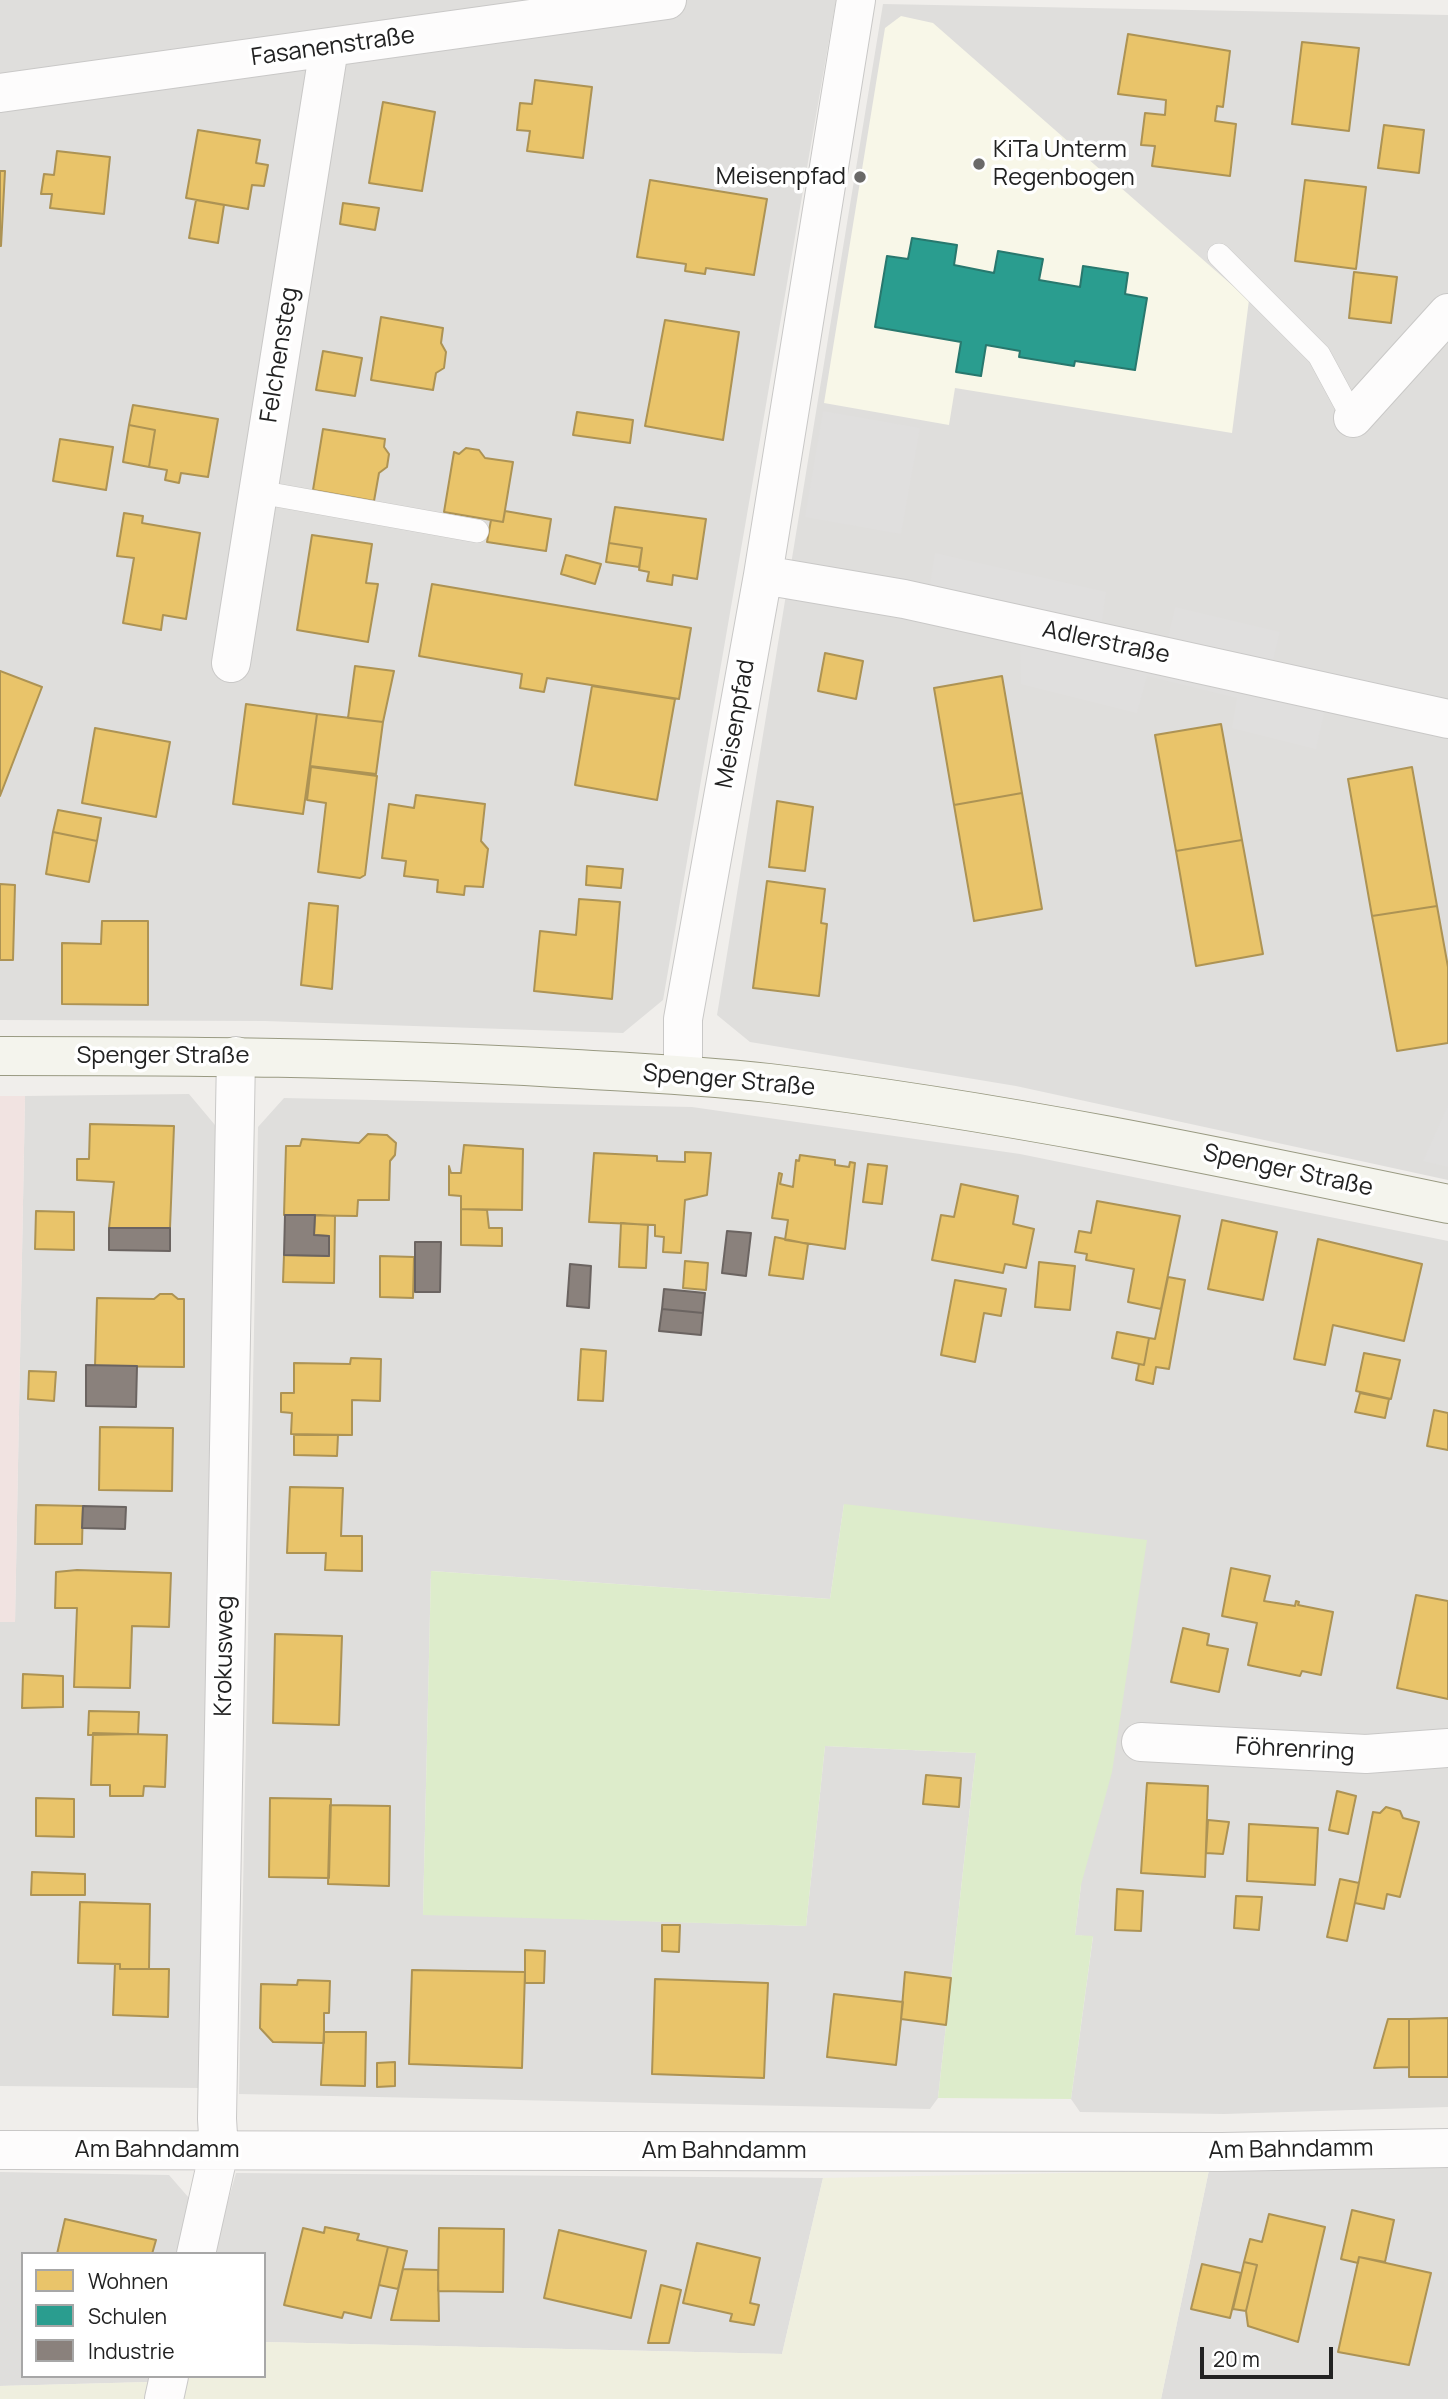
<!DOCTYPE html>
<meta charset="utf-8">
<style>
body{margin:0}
#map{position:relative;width:1448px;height:2399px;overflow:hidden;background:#f0eeeb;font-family:Manrope,sans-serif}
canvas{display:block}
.legend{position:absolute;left:21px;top:2252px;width:245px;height:126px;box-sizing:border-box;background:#fff;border:2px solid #a7a7a7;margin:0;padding:9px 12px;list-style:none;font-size:21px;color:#222}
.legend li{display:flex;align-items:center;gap:14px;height:35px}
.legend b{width:35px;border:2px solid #a7a7a7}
.scale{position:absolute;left:1200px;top:2347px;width:133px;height:32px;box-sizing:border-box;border:4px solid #222;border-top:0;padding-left:9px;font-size:21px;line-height:24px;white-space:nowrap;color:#222;-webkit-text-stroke:5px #fff;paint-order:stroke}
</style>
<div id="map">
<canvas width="1448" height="2399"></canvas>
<ul class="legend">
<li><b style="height:19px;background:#e9c46a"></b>Wohnen</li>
<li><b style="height:19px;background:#2a9d8f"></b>Schulen</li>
<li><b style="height:19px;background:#8a817c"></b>Industrie</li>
</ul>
<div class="scale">20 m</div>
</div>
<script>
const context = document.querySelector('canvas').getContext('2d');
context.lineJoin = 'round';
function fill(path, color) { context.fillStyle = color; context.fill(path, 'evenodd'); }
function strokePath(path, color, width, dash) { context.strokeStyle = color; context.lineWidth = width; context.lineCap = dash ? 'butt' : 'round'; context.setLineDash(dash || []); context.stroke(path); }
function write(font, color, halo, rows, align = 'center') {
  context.font = font + ' Manrope,sans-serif'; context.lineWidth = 7; context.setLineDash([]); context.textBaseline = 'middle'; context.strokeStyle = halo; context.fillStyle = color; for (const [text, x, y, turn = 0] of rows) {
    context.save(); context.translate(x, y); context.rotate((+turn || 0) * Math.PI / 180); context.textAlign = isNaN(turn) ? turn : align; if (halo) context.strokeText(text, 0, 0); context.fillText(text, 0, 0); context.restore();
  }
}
const residential = new Path2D(`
 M0 0H836L663 1000 623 1033 265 1021 0 1020Z
 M883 4 1448 15V1180L1016 1086 750 1042 717 1015Z
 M189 1094 220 1131 199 2088 0 2086V1622L15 1621 25 1096Z
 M284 1098 692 1107 1020 1154 1448 1241V2107L1224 2114 1080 2112 1071 2099 1093 1937 1075 1935 1081 1885 844 1504 830 1599 431 1571 423 1914 806 1926 825 1746 976 1753 938 2098 930 2109 239 2094 258 1127Z
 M1448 2164V2399H1161L1209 2170Z
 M0 2172 169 2175 196 2206 184 2254H23V2376H151L149 2382 0 2386Z
 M236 2173 823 2178 782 2354 264 2342V2254H213Z`);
const commercial = new Path2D(`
 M0 1096H25L15 1622H0Z`);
const education = new Path2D(`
 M901 16 933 23 1249 300 1232 433 955 388 949 425 824 403 885 28Z`);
const farmland = new Path2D(`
 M1209 2170 1161 2399H174L179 2376H264V2342L782 2354 823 2178Z
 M149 2382 146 2399H0V2386Z`);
const grass = new Path2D(`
 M844 1504 1147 1540 1112 1772 1081 1885 1075 1935 1093 1936 1071 2099 938 2098 976 1753 825 1746 806 1926 423 1915 431 1571 830 1599Z`);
const parking = new Path2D(`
 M823 411 920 428 901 534 805 517Z
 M935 553 1106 592 1101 628 1167 641 1175 607 1280 632 1272 665 1332 678 1316 749 1232 728 1237 698 1147 676 1137 713 1021 684 1020 641 924 621Z
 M1448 1105V1167L1423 1161Z`);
const homes = new Path2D(`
 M1128 34 1230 51 1223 107 1217 106 1215 121 1236 124 1230 176 1152 166 1155 146 1141 145 1145 113 1165 115 1166 100 1118 94Z
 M1302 42 1359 48 1349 131 1292 124Z
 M535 80 592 87 583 158 527 151 530 131 517 130 520 103 532 104Z
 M383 102 435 112 422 191 369 183Z
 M1384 125 1424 130 1419 173 1378 168Z
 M198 130 260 140 256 163 268 165 264 186 252 185 248 209 186 198Z
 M57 151 110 157 104 214 50 208 52 194H41L44 174 54 175Z
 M0 171H5L1 246H0Z
 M650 180 767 199 754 275 706 268 705 274 685 271 686 264 637 257Z
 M1305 180 1366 187 1356 269 1295 261Z
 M196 200 224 205 218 243 189 238Z
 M343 203 379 208 375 230 340 224Z
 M1354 272 1397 277 1391 323 1349 318Z
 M381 317 443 328 441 343 446 352 444 368 436 373 433 390 371 380Z
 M665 320 739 332 723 440 645 426Z
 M323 351 362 358 355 396 316 390Z
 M133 405 218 419 208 477 181 473 179 483 165 480 167 470 149 467 155 430 129 425Z
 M577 412 633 420 630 443 573 435Z
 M129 425 155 430 149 467 123 462Z
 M323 429 385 439 384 447 389 454 387 467 379 473 374 501 313 490Z
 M60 439 113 447 106 490 53 481Z
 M466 448 479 450 485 458 513 462 503 522 444 512 454 452 459 454Z
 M615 507 706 519 697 579 673 575 672 585 647 581 649 572 639 570 642 548 609 543Z
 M505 511 551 519 546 551 487 542 491 520 503 522Z
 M124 513 143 516 142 523 200 533 186 619 163 615 161 630 123 623 134 558 117 556Z
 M312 535 372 544 366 583 378 584 368 642 297 630Z
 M609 543 642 548 639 567 606 562Z
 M566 555 601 564 595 584 561 574Z
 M432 584 691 628 679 699 547 678 544 692 520 688 522 674 419 656Z
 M825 653 863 661 856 699 818 691Z
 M355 666 394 671 383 722 348 718Z
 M0 671 42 687 0 796Z
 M1002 676 1022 793 954 805 934 688Z
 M592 686 675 699 657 800 575 785Z
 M246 704 317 714 303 814 233 804Z
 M317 714 383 722 376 774 310 766Z
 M1221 724 1242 840 1176 851 1155 735Z
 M95 728 170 742 156 817 82 803Z
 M311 767 377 776 365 875 360 878 318 872 326 803 307 800Z
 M1412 767 1437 906 1372 916 1348 779Z
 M1022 793 1042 909 974 921 954 805Z
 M416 795 485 804 481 841 488 849 483 887 465 886 464 895 437 892 438 880 404 876 406 861 382 858 389 804 414 808Z
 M777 801 813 807 805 871 769 867Z
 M58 810 101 818 97 841 53 832Z
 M53 832 97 841 89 882 46 874Z
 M1242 840 1263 954 1196 966 1176 851Z
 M587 866 623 869 621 888 586 885Z
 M767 881 825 889 821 923 827 924 819 996 753 988Z
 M0 884 15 885 13 960H0Z
 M579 899 620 902 612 999 534 991 540 931 576 935Z
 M309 903 338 906 332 989 301 985Z
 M1437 906 1448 967V1043L1397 1051 1372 916Z
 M102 921H148V1005L62 1004V943L101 944Z
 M90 1124 174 1126 170 1228H109L114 1182 77 1180V1159H89Z
 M368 1134 387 1135 396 1143 395 1155 390 1161 389 1200H358L357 1216 284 1215 286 1146H300L302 1139 359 1143Z
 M464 1145 523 1149 522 1210 461 1209V1196L449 1195V1166L451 1173H461Z
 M685 1152 711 1153 707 1195 685 1200 681 1253 663 1252 664 1237 655 1236V1225L589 1222 594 1153 657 1156V1161L685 1162Z
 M800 1155 835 1160V1165L849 1167 850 1162 855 1163 845 1249 785 1240 788 1220 772 1218 779 1173 782 1174 780 1184 793 1187 796 1160 799 1161Z
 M868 1164 887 1166 882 1204 863 1202Z
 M961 1184 1018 1196 1013 1224 1034 1229 1026 1268 1005 1264 1003 1273 932 1260 941 1215 954 1217Z
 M1097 1201 1180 1216 1161 1309 1128 1302 1134 1269 1086 1260 1087 1254 1075 1252 1079 1231 1091 1233Z
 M461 1209 487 1210 489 1228H502V1246L461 1245Z
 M36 1211 74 1212V1250L35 1249Z
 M315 1215 335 1216 334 1283 283 1282 284 1255 329 1256V1236L314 1235Z
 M1222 1220 1277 1232 1263 1300 1208 1289Z
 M621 1223 648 1225 646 1268 619 1267Z
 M775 1237 808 1244 803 1279 769 1275Z
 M1318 1239 1422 1264 1404 1341 1333 1325 1325 1365 1294 1359Z
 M380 1256 414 1257 413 1298 380 1297Z
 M685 1261 708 1263 706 1290 683 1288Z
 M1039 1262 1075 1266 1070 1310 1035 1307Z
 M1168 1277 1185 1280 1169 1369 1156 1367 1153 1384 1136 1380 1139 1364 1144 1365 1149 1338 1155 1339Z
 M955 1280 1006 1289 1001 1316 984 1313 975 1362 941 1355Z
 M160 1294H172L178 1299H184V1367L95 1366 97 1298 154 1299Z
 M1117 1332 1149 1338 1144 1365 1112 1358Z
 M581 1349 606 1351 603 1401 578 1400Z
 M1364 1353 1400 1360 1391 1399 1356 1391Z
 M351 1358 381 1359 380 1401 352 1400V1435L291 1434 292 1413 281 1412V1393H294V1363L350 1364Z
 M29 1371 56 1372 54 1401 28 1399Z
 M1360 1393 1389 1399 1385 1418 1355 1412Z
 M1434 1410 1448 1413V1450L1427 1446Z
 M100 1427 173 1428 172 1491 99 1490Z
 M294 1435H338L337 1456 294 1455Z
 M290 1487 343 1488 341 1536H362V1571L325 1570 326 1553H287Z
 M36 1505 83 1506 82 1544H35Z
 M1231 1568 1270 1576 1264 1601 1295 1606 1296 1601 1299 1602 1298 1605 1333 1612 1321 1675 1302 1671 1300 1676 1248 1665 1257 1623 1222 1616Z
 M77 1570 171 1573 169 1627 132 1626 130 1688 74 1687 77 1608H55L56 1572Z
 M1416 1595 1448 1601V1699L1397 1688Z
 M1183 1628 1209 1634 1207 1645 1228 1649 1219 1692 1171 1682Z
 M275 1634 342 1636 339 1725 273 1723Z
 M23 1674 63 1676V1707L22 1708Z
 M89 1711 139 1712 138 1734 88 1735Z
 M93 1733 167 1735 165 1787 144 1786 143 1796H110V1785H91Z
 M926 1775 961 1778 959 1807 923 1804Z
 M1147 1783 1208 1786 1205 1877 1141 1873Z
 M1337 1791 1356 1796 1348 1834 1329 1830Z
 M36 1798 74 1799V1837L36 1836Z
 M270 1798 331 1799 329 1878 269 1877Z
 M330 1805 390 1806 389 1886 328 1884Z
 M1386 1807 1400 1811 1403 1818 1419 1822 1400 1897 1387 1894 1384 1909 1355 1903 1373 1812 1380 1813Z
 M1208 1820 1229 1822 1223 1854 1206 1853Z
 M1249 1824 1318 1828 1315 1885 1247 1881Z
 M32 1872 85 1874V1895H31Z
 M1340 1879 1359 1883 1347 1941 1327 1937Z
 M1117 1889 1143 1891 1141 1931 1115 1930Z
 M1236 1896 1262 1897 1259 1930 1234 1928Z
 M80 1902 150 1904 149 1969H120V1964L78 1963Z
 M662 1925H680L679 1952 662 1951Z
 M525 1950 545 1951 544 1983H525Z
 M115 1964H120V1969H169L168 2017 113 2015Z
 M412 1970 525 1972 522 2068 409 2064Z
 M905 1972 951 1978 946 2025 901 2019Z
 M655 1979 768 1983 764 2078 652 2074Z
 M298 1980 330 1981 329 2013H324V2043L273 2042 260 2028 261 1984 297 1985Z
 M834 1994 903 2002 896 2065 827 2057Z
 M1448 2018V2077H1409V2019Z
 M1388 2019H1409V2067L1374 2068Z
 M324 2032H366L365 2086 321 2085Z
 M395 2062V2086L377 2087V2063Z
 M1352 2210 1394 2220 1385 2262 1359 2257 1358 2263 1341 2259Z
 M1269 2214 1325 2227 1298 2342 1248 2326 1246 2311 1257 2265 1244 2262 1250 2239 1262 2242Z
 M65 2219 156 2240 152 2254H57Z
 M325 2227 359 2234 357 2240 388 2247 371 2318 344 2312 342 2318 284 2305 303 2228 324 2233Z
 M439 2228 504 2229 503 2292 438 2291Z
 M559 2230 646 2251 631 2318 544 2298Z
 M697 2243 760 2258 750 2303 759 2305 754 2325 730 2321 732 2314 683 2303Z
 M388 2247 407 2251 398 2289 379 2285Z
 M1359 2257 1431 2273 1409 2365 1338 2352Z
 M1244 2262 1257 2265 1246 2311 1233 2309Z
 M1202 2264 1241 2273 1230 2318 1191 2309Z
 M403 2269 438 2270 439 2321 391 2320Z
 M661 2285 681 2290 669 2343H648Z`);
const schools = new Path2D(`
 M912 238 957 245 954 265 994 273 998 251 1043 259 1039 280 1080 287 1083 266 1128 273 1125 294 1147 298 1135 370 1075 361 1074 366 1019 357 1020 351 986 345 981 376 956 372 961 342 875 327 887 256 908 259Z`);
const industry = new Path2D(`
 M285 1215H315L314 1235 329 1236V1256L284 1255Z
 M109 1228H170V1251L109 1250Z
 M727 1231 751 1233 746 1276 722 1273Z
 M415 1242H441L440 1292H415Z
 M570 1264 591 1266 589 1308 567 1306Z
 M664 1289 705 1293 703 1313 662 1309Z
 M662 1309 703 1313 701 1335 659 1331Z
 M86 1365 137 1366 136 1407 86 1406Z
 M83 1506 126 1507 125 1529 82 1528Z`);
const lane = new Path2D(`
 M1219 255 1319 355 1353 418
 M259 492 477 531`);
const street = new Path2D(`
 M0 93 667 0
 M1353 418 1448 313
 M763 575 904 599 1448 719
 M231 663 329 48
 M683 1075V1019L763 575 856 0
 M1141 1742 1366 1754 1448 1748
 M0 2150 1221 2152 1448 2148
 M196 2254 219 2151 217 2119 236 1056
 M164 2399 169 2376`);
const secondary = new Path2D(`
 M0 1056C186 1056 371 1057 557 1068 628 1072 699 1075 769 1083 998 1110 1223 1157 1448 1204`);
const markers = [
 [979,164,7,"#6a6968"],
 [860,177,7,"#6a6968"]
];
const streetNames = [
 ["Fasanenstraße",333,47,-8],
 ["Felchensteg",280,355,-81],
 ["Adlerstraße",1106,643,12],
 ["Meisenpfad",736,724,-80],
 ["Spenger Straße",163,1056],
 ["Spenger Straße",729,1081,5],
 ["Spenger Straße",1288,1171,12],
 ["Krokusweg",225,1656,-89],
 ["Föhrenring",1295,1750,3],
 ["Am Bahndamm",157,2150],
 ["Am Bahndamm",1291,2150,-1],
 ["Am Bahndamm",724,2151]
];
const poiNames = [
 ["KiTa Unterm",993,150],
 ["Regenbogen",993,178],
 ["Meisenpfad",846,177,"right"]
];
fill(residential, '#dfdedc');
fill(commercial, '#f1e3e1');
fill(education, '#f8f7e8');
fill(farmland, '#efefdf');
fill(grass, '#ddeccb');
fill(parking, '#e0dfde');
fill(homes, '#e9c46a');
strokePath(homes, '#ad9354', 2);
fill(schools, '#2a9d8f');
strokePath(schools, '#28786e', 2);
fill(industry, '#8a817c');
strokePath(industry, '#6b6461', 2);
strokePath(lane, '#c9c8c7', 24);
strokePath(street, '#c9c8c7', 40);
strokePath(secondary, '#999a82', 40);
strokePath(lane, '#fdfcfc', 23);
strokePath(street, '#fdfcfc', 38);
strokePath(secondary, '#f4f4ed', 38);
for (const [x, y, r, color] of markers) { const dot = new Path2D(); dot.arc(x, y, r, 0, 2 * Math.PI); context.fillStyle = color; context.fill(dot); strokePath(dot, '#fff', 2.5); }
write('24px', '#222', '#fff', streetNames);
write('24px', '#222', '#fff', poiNames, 'left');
</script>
